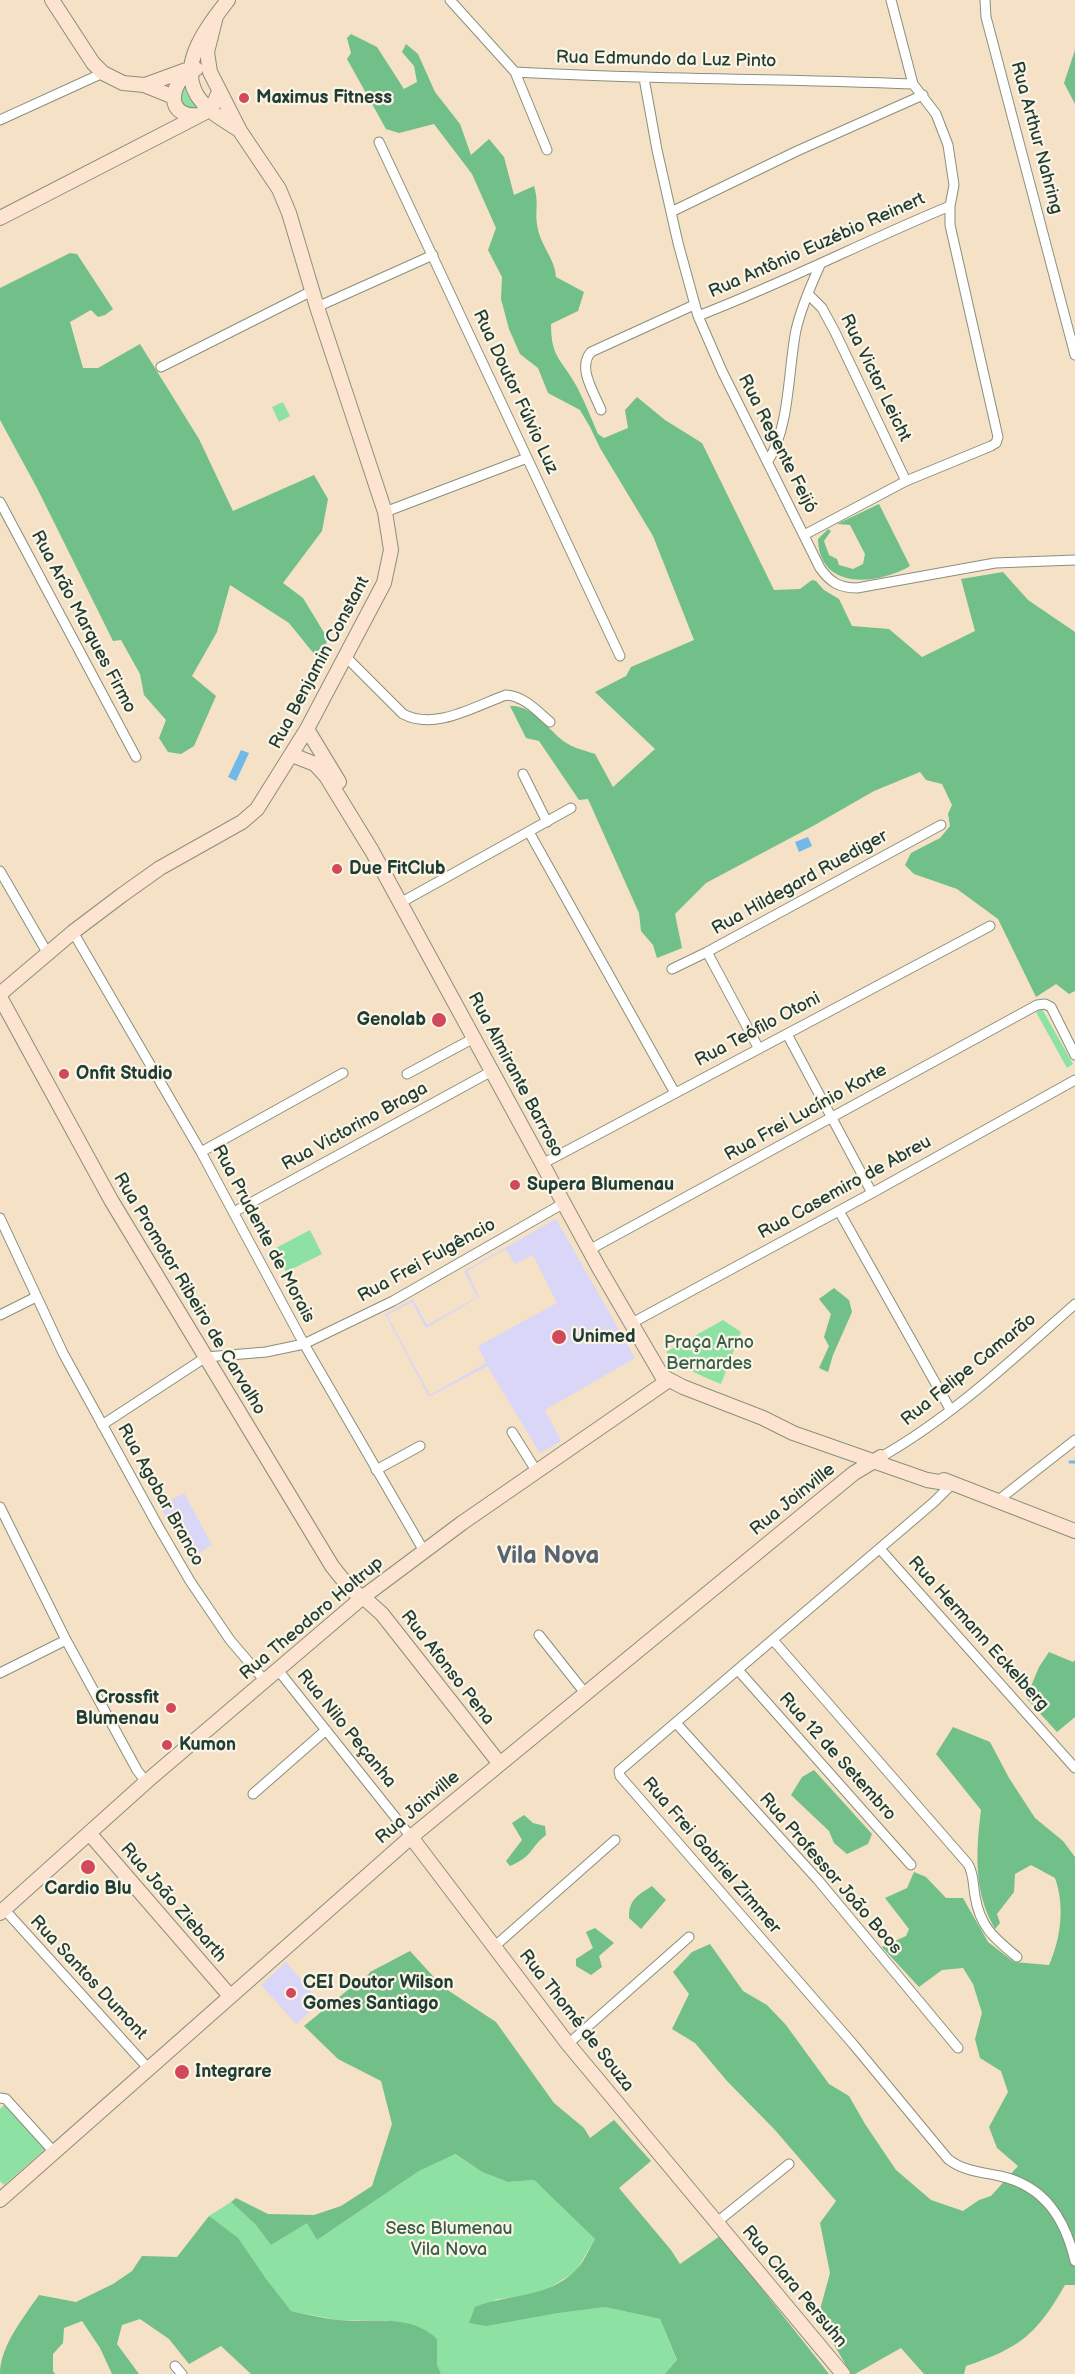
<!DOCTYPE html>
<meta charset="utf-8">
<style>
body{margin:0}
canvas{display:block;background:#f5e1c5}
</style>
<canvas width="1075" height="2374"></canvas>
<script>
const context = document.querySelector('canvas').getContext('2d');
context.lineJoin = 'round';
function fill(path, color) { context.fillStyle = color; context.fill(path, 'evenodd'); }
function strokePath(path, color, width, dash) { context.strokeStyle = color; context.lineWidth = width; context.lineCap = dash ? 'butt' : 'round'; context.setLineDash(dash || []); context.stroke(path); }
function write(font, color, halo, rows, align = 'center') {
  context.font = font + ' "Balsamiq Sans",sans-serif'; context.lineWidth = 4.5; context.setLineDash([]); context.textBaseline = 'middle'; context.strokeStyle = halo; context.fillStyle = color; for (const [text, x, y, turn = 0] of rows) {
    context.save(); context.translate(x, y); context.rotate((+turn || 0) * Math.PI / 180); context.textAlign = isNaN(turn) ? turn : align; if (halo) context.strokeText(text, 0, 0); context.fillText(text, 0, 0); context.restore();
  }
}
const built = new Path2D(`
 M556 1219 635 1358 545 1410 561 1441 540 1453 487 1366 429 1397 385 1314 413 1299 427 1325 477 1297 464 1271ZM506 1249 515 1264 533 1255 557 1303 478 1346 486 1363 430 1395 387 1315 412 1302 426 1328 479 1297 467 1271Z
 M184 1493 212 1545 189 1559 160 1506Z
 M286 1962 321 2002 296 2024 261 1985Z`);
const green = new Path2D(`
 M184 81 201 110 185 107C179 98 181 91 184 81Z
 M283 402 290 416 279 422 272 407Z
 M1042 1009 1073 1064 1067 1068 1036 1012Z
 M310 1230 322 1254 286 1272 274 1249Z
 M723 1320 741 1332 721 1384C700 1375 681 1368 666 1352Z
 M5 2104 45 2149 4 2185 0 2181V2109Z
 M454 2154 482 2172 508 2182 534 2180 595 2239 576 2271 543 2292 493 2300 552 2314 605 2307 660 2319 677 2361 665 2374H441L437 2365V2339L386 2320H338L291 2311 209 2216 231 2202 255 2224 271 2245 307 2222 317 2240 419 2171Z`);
const forest = new Path2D(`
 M351 34 377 47 404 89 417 82 414 66 402 52 406 44 418 54 435 92 460 124 471 155 489 139 504 157 514 195 534 186C539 203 535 209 537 224 539 244 555 258 556 277L584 292 578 311 551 324C551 359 562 359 577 387 585 402 591 418 598 434L604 438 628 428 625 410 637 397 665 420 702 443 774 590 800 589 812 580 816 581 824 590 839 599 852 626 889 629 922 657 975 631 961 579 1003 572 1028 600 1075 632V991L1069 994 1056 984 1036 997 998 919 957 889 914 874 905 865 911 853 940 838 950 826 948 814 952 805 942 784 926 780 920 772 874 791 813 826 706 883 675 914 682 948 657 958 653 945 641 931 639 913 588 799 579 800 539 741 526 738 510 706C533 704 550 733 568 744 576 749 587 751 595 754L613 787 655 749 595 692 626 676 631 667 694 640 653 536 600 448 590 427 580 410 548 393 538 368 520 354 509 329 501 299 502 277 488 250 496 228 472 174 434 124 399 133 386 129 347 59 351 53 347 38Z
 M1075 50V104L1064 83Z
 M70 253 77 254 113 309 105 315 98 317 91 310 70 322 83 368H98L140 344 199 439 233 511 314 475 328 499 322 531 283 583 303 598 328 639 319 660 289 623 230 585 217 632 192 676 216 696 194 746 181 754 168 752 159 738 166 720 144 695 140 674 121 640 113 641 37 488 0 420V288Z
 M879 504 910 566C878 585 819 591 818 539L828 529 831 531 824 541 829 555 837 559 839 565 853 569 863 564 865 554 850 525 837 524Z
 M834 1288 849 1300 852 1312 833 1355 828 1372 819 1368 829 1346 824 1337 831 1314 819 1299Z
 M1049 1652 1073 1662 1075 1660V1717L1057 1732 1026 1698 1039 1667Z
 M953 1727 990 1742 1009 1778 1035 1818 1063 1841 1075 1857V2285H1065C1037 2334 1020 2348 966 2366L964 2374H924L901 2348 855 2374H851L818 2317 830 2273 820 2223 836 2201 775 2130 727 2081 695 2043 672 2029 689 1994 673 1972 692 1952 710 1944 743 1991 767 2005 786 2025 829 2084 849 2096 865 2124 896 2170 931 2200 963 2211 979 2200 991 2196 1018 2166 997 2148 989 2127 1008 2092 1001 2071 980 2058 975 2039 982 2013 973 1984 963 1968 942 1970 919 1987 882 1947 906 1936 909 1929 885 1898 907 1888 914 1872 926 1877 946 1898H963L988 1942 1014 1962 1049 1965C1061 1938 1065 1906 1055 1878L1031 1865 1015 1874 1014 1892 997 1914 1000 1923 995 1929C973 1891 976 1852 981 1810L936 1754Z
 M814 1770 872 1834 868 1844 847 1854 834 1843 829 1831 791 1795 802 1777Z
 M524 1815 533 1823 545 1826 546 1835C529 1848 534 1856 510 1866L506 1861 522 1840 512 1823Z
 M652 1886 666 1900 641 1929 629 1918C629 1899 637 1896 652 1886Z
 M595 1928 614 1943 599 1956 602 1967 591 1975 576 1966V1959L593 1948 586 1932Z
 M410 1951 443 1987 496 2022 554 2103 584 2128 590 2138 614 2120 651 2161 619 2188 671 2250 680 2264 720 2236 829 2374H665L677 2360 660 2319 605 2307 552 2314 486 2326 469 2323 475 2307C510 2293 546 2299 575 2271 583 2264 589 2249 595 2239L534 2180 508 2182 482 2172 455 2154 419 2171 317 2240 307 2223 271 2245 255 2224 231 2202 236 2198 268 2214 314 2215 341 2206 372 2186 392 2124 381 2081 338 2059 304 2026 349 1989 360 1986 370 1972Z
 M209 2216 238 2238 266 2279 291 2311C306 2314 322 2318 338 2320 372 2323 410 2313 437 2339V2365L441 2374H251L221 2346 189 2364 169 2339 140 2319 122 2325 117 2344 139 2374H112L100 2348 82 2321 64 2328 63 2343 53 2354V2371L55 2374H0C0 2346 24 2317 39 2295L76 2302 113 2284 132 2271 142 2256 177 2257Z`);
const water = new Path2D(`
 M241 750 249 753 236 781 228 777Z
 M808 837 812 846 799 852 795 842Z`);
const stream = new Path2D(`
 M1070 1462H1075`);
const street = new Path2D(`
 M450 0 515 72C648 80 780 78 913 84
 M985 0 986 17 1075 355
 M515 72 547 150
 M644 78 657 150 678 243 698 316 722 371 820 568C830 582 839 588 857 588L995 563 1075 560
 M0 120 103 73
 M379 142 620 656
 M671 212 797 151 923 95
 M808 294 822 308 835 332 906 481
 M317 307 433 255
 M698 316C784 283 865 241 950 206
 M161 367 312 291
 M601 410C594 392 577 368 591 352L694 305
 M768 461C790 427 788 370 796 330 801 308 811 285 820 265
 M0 502 136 757
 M385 512 527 458
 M804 535 906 481 991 446 996 443 998 437 950 225V206L954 185 948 145 936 114 913 84 891 0
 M346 657 403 714C435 731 475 706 506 695 524 696 537 711 550 722
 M523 774 547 822
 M529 832 675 1093
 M0 871 48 954
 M400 903 571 808
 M73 932 201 1152 304 1344 424 1551
 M672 969 707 952
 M787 1034 872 1193
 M759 1049 707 952 941 825
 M407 1074 474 1038
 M201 1152 343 1073
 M542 1164 990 926
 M839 1211 950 1409
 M234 1212 492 1071
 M0 1218 63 1353 158 1526 190 1581 230 1640 265 1681
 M589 1250 1037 1005 1045 1004 1051 1007 1075 1055
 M0 1315 36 1297
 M630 1324 872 1193 1075 1080
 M102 1425 206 1357 266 1352 304 1344 393 1301 564 1203
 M512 1432 537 1472
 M881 1457C953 1416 1014 1358 1075 1304
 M376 1470 420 1446
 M952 1484 934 1502 619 1771 620 1776 853 2044 948 2159C963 2171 981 2172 1000 2176 1045 2186 1065 2219 1075 2261
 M996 1502 1075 1440
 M0 1507 66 1640 137 1770 146 1782
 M880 1549 1075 1768
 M539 1635 585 1693
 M773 1640 968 1864C974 1874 973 1885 975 1896 980 1927 994 1938 1017 1957
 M278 1670 411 1837
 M738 1670 911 1865
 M0 1673 66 1640
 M676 1723 818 1880 958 2048
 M253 1794 326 1730
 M4 1909 148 2068
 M495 1946 615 1840
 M568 2044 689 1937
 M0 2098 6 2099 54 2152
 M717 2222 789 2164
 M175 2366 182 2374`);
const secondary = new Path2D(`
 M52 0 93 63 103 73 123 83 144 85 174 97
 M228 0C207 27 173 69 202 102 211 114 226 121 239 130
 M196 69H191C169 85 165 118 199 115
 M145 85 186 70
 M0 218 204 113 213 105 219 92
 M307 729 339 782
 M292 755 315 764 326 776 372 851 599 1268 662 1376 683 1387 763 1418 793 1433 927 1480 952 1484
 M0 994 73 932 122 895 160 868 242 822 257 809 307 729 384 583 391 550 385 512 317 307 289 213 279 189 240 131 210 72 207 52 216 16
 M0 997 111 1200 332 1566 351 1590 363 1597 382 1614 500 1764
 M944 1480 1075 1531
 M89 1833 230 1996
 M411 1837 568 2044 843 2374
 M0 1913 146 1782 363 1597 462 1523 669 1380
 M0 2200 411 1837 854 1473 881 1457`);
const markers = [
 [244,98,6,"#d1495b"],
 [337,869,6,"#d1495b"],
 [439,1020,8,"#d1495b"],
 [64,1074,6,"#d1495b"],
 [515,1185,6,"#d1495b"],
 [559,1337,8,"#d1495b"],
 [171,1708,6,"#d1495b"],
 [167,1745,6,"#d1495b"],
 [88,1867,8,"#d1495b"],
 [291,1993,6,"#d1495b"],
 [182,2072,8,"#d1495b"]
];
const streetNames = [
 ["Rua Edmundo da Luz Pinto",666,60,1],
 ["Rua Arthur Nahring",1036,138,75],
 ["Rua Antônio Euzébio Reinert",817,246,-24],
 ["Rua Victor Leicht",875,378,64],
 ["Rua Doutor Fúlvio Luz",515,392,65],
 ["Rua Regente Feijó",777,444,63],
 ["Rua Arão Marques Firmo",83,622,62],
 ["Rua Benjamin Constant",320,663,-62],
 ["Rua Hildegard Ruediger",800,883,-29],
 ["Rua Teófilo Otoni",758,1030,-28],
 ["Rua Almirante Barroso",515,1075,62],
 ["Rua Frei Lucínio Korte",806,1113,-29],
 ["Rua Victorino Braga",355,1127,-29],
 ["Rua Casemiro de Abreu",845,1188,-29],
 ["Rua Prudente de Morais",263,1234,62],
 ["Rua Frei Fulgêncio",427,1261,-29],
 ["Rua Promotor Ribeiro de Carvalho",189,1294,59],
 ["Rua Felipe Camarão",969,1370,-39],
 ["Rua Agobar Branco",160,1495,61],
 ["Rua Joinville",793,1500,-39],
 ["Rua Theodoro Holtrup",312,1619,-40],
 ["Rua Hermann Eckelberg",978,1634,48],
 ["Rua Afonso Pena",447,1668,52],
 ["Rua Nilo Peçanha",346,1729,51],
 ["Rua 12 de Setembro",837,1757,48],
 ["Rua Joinville",418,1808,-40],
 ["Rua Frei Gabriel Zimmer",711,1856,49],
 ["Rua Professor João Boos",830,1874,49],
 ["Rua João Ziebarth",173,1903,49],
 ["Rua Santos Dumont",88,1978,47],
 ["Rua Thomé de Souza",576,2021,52],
 ["Rua Clara Persuhn",794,2287,50]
];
const poiNames = [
 ["Maximus Fitness",256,98],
 ["Due FitClub",349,869],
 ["Genolab",426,1020,"right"],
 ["Onfit Studio",76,1074],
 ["Supera Blumenau",527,1185],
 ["Unimed",572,1337],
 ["Crossfit",159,1698,"right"],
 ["Blumenau",159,1719,"right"],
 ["Kumon",179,1745],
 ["Cardio Blu",88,1889,"center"],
 ["CEI Doutor Wilson",303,1983],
 ["Gomes Santiago",303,2004],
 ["Integrare",195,2072]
];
const parkNames = [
 ["Praça Arno",709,1343],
 ["Bernardes",709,1364],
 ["Sesc Blumenau",449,2229],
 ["Vila Nova",449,2250]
];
const districtNames = [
 ["Vila Nova",548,1557]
];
fill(built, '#d9d6f7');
fill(green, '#8ce1a3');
fill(forest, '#71bf89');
fill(water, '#70b9e8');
strokePath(stream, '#70b9e8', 3);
strokePath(street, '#8a8f7c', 11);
strokePath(secondary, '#8a8f7c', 16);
strokePath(street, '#fff', 9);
strokePath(secondary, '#fde4d1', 14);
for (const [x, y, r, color] of markers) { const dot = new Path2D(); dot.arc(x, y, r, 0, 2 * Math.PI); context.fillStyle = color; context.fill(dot); strokePath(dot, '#fcf5e5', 2); }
write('18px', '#1f3d34', '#fcf5e5', streetNames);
write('bold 18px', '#1f3d34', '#fcf5e5', poiNames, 'left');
write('18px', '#355e4a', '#fcf5e5', parkNames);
write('bold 24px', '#596472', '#fcf5e5', districtNames);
</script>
